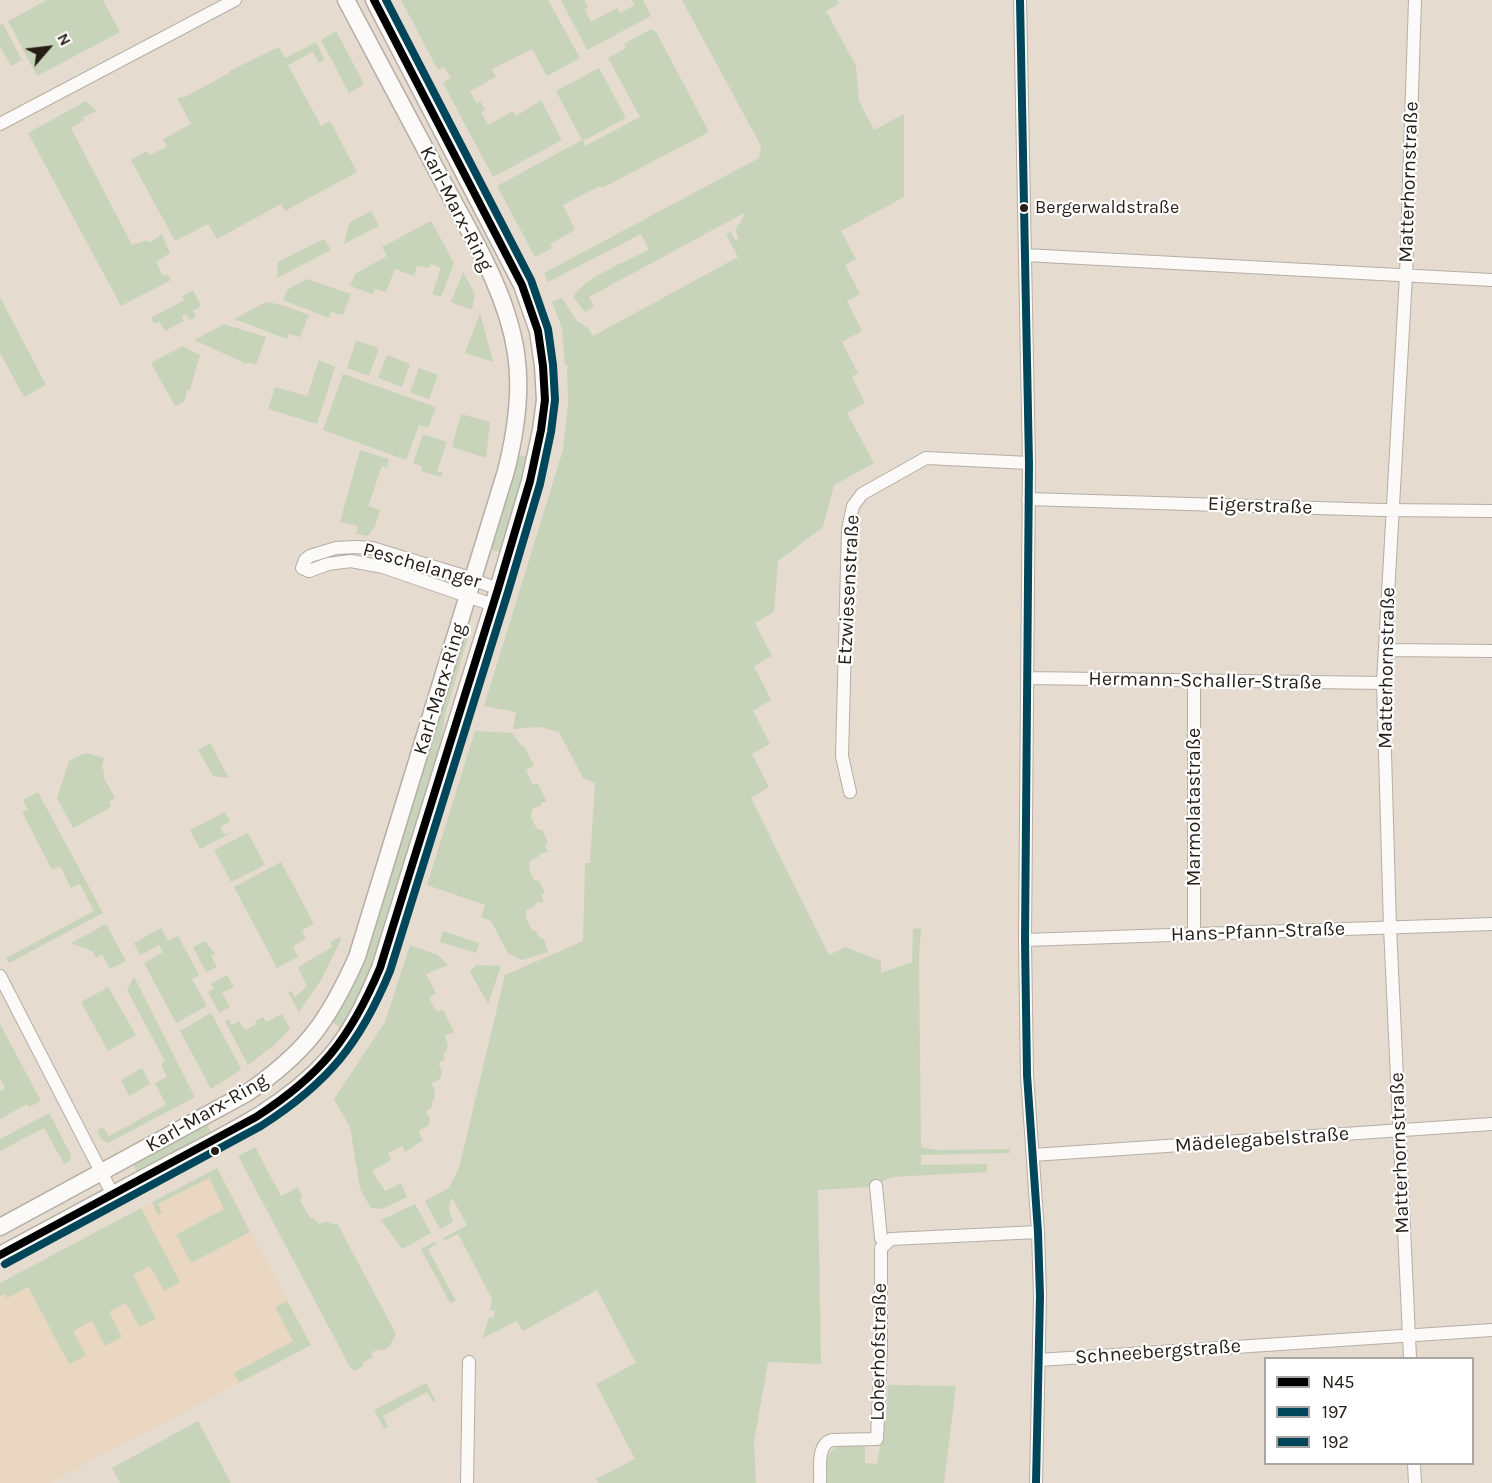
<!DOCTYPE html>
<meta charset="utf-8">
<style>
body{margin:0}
#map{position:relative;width:1492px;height:1483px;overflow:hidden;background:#e5dbcf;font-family:Karla,sans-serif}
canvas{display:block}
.legend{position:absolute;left:1264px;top:1357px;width:210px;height:108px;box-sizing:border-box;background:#fff;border:2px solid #a8a5a2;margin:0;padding:8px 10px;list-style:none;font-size:18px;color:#251e16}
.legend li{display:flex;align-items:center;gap:12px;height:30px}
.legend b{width:30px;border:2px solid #a8a5a2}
.north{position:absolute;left:18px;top:18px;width:60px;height:60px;-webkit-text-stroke:4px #fff;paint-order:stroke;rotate:62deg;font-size:16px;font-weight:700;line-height:24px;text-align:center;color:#251e16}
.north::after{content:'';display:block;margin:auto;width:21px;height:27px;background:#251e16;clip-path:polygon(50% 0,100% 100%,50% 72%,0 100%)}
</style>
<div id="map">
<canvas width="1492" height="1483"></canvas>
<ul class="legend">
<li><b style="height:8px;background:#000"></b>N45</li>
<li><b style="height:8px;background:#00465a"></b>197</li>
<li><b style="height:8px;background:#00465a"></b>192</li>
</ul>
<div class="north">N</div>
</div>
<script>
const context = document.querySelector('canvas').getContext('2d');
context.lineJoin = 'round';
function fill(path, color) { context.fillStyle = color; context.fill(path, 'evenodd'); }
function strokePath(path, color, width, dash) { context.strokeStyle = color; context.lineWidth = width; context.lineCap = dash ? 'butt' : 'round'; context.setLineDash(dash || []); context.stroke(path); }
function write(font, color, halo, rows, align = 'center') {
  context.font = font + ' Karla,sans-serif'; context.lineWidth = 4.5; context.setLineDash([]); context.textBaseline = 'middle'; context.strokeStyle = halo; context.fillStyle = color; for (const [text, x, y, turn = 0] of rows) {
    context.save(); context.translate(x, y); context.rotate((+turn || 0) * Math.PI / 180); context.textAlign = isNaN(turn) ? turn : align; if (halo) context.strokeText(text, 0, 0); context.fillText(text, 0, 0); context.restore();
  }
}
const built = new Path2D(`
 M217 1168 311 1345 50 1483H0V1283Z`);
const green = new Path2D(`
 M47 0H103L120 32 37 76 8 21Z
 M401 0H548L580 58 547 76 532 49 492 69 496 77 470 91 476 103 480 101 485 110 481 112 488 125 513 111 516 116 541 100 562 140 493 177 443 83 451 78 444 67 438 70Z
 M561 0H584L588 7 585 10 591 22 617 8 620 13 635 5 632 0H643L651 16 587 50Z
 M682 0H837L839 4 826 11 856 66 859 101 874 130 904 114V197L841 231 856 259 845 265 860 294 847 301 862 331 842 342 858 373 852 377 865 403 847 413 874 463 834 485 823 527 778 561 774 612 755 623 772 656 754 666 771 700 753 711 770 744 752 754 769 787 751 798 829 955 845 947 881 961V973L912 962 913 929 921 928 919 959 921 1147 937 1150 1010 1149V1153L921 1155V1165L987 1164V1172L892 1177 871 1187 818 1190 821 1364 768 1362 754 1442 756 1483H599L596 1479 635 1459 596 1384 636 1363 597 1290 523 1331 517 1321 483 1338 489 1317 493 1318 495 1311 490 1310 492 1299 458 1234 444 1241 443 1238 467 1225 452 1198C447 1205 450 1215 453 1222L440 1229 425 1201 449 1188 459 1168 505 975 583 941 585 863H590L595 783 583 778 559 732 540 727 513 729 516 712 484 706 563 450 568 404 567 368 570 366 565 365 562 328 552 302 562 298 577 321 588 328 593 336 738 257 726 234 731 232 735 240 739 239 735 230 743 218 744 213 589 297 594 307 585 312 574 298C577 281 632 258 649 250L641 234 548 282 544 273 759 158 761 146Z
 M3 24 22 60 11 66 0 46V25Z
 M651 29 656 32 709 132 602 188 600 186 563 205 575 230 550 244 552 248 535 257 497 186 582 140 556 91 599 68 626 118 583 141 585 146 640 117 608 58 626 48 624 44Z
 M336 31 364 84 349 93 321 40Z
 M316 42 325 60 319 63 313 52 288 65 321 126 330 121 357 172 285 211 281 204 217 239 208 224 175 241 131 160 147 151 150 155 167 147 163 139 191 124 177 98 185 97 229 73V71L279 47 285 58Z
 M86 101 97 111 83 117 84 120 71 128 132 245 147 240 149 243 162 234 170 253 156 262 163 276 167 274 171 280 121 306 28 133Z
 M371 211 379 226 344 244 349 223Z
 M431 221 454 263 441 297 432 294 441 268 431 264 429 268 417 266 414 276 395 269 386 292 375 289 373 294 350 286 355 274 387 256 382 247Z
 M324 239 331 250 277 278 278 262Z
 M463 272 475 294 472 310 451 302Z
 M307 279 351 294 343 315 331 312 329 318 283 300 287 290Z
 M193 290 201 306 193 311 196 317 190 320 186 314 182 316 184 321 165 331 159 321 154 324 151 318 184 300 182 296Z
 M0 297 46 385 24 397 0 353Z
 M266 302 282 305 309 315 300 337 289 334 287 339 234 319Z
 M480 313 493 362 465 353Z
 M224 324 266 337 256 365 248 362 247 364 194 340Z
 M356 341 379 348 369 376 347 368Z
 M182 346 200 355 190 390H187L185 401 175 406 151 363Z
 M387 355 410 364 402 387 378 378Z
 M319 360 335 367 317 424 268 409 275 387 307 396Z
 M419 368 438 375 429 399 410 392Z
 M343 374 436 407 428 428 419 425 406 460 323 430Z
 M461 414 490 422 486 458 452 447Z
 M423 434 447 442 437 471 443 473 441 477 421 471 422 466 413 463Z
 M360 450 389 459 387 468 382 466 368 506 380 510 375 526 368 536 356 534 358 526 340 522Z
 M518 455 527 457 500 552 491 550Z
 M467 626 471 627 445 715 441 747 370 971 356 1003 341 1029 333 1022 345 1002 360 968Z
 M475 731 512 733 522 746H524L534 766 526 770 533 785 538 783 547 802H542L541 805 532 809 531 817 537 829 542 830 548 842 545 845 548 852 539 854 538 857 530 861 529 869 534 880 539 881 545 893 541 895 544 902 535 903V906L526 911V918L532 930 536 931 540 938 544 939 548 952 522 960 508 953 491 921 481 917 485 905 427 885Z
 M210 743 229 778 213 776 198 750Z
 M85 753 104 758 102 767 105 774 103 776 115 798 109 802 111 807 73 828 57 798 69 761Z
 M38 792 103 913 9 963 6 958 94 911 80 884 71 888 60 866 52 870 22 812 28 809 23 800Z
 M225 812 230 822 220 827 225 835 235 831 200 849 190 830Z
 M248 833 265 865 231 882 214 850Z
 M281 862 314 924 302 930 306 939 293 946 298 957 277 968 234 887Z
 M106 924 126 961 110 969 102 954 96 958 92 951 71 943Z
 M161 928 168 941 178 936 199 975 192 979 207 1006 176 1023 144 963 163 952 159 945 140 955 134 943Z
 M443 931 479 943 476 953 440 942Z
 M340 937 341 940 321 980 299 1012 288 992 291 991 295 997 307 986 298 967 332 947 330 942Z
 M205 941 215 954 211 956 217 967 206 972 193 947Z
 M410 945 438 955 448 965 426 974 436 993 429 998 437 1012 443 1009 454 1032 445 1036 448 1045 446 1052 443 1054 445 1059 440 1062 439 1065 442 1071 440 1079 432 1083 435 1093 434 1100 431 1102 433 1106 426 1112 430 1118 428 1126 420 1130 419 1133 423 1140 405 1152 402 1146 388 1153 391 1160 372 1171 385 1191 401 1183 407 1197 382 1209 371 1208 360 1189 350 1127 334 1099 385 1022Z
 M476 965 501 966 488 1004 470 972Z
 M227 975 234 987 222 993 230 1007 219 1013 208 992 214 989 211 984Z
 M134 977 195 1097 108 1143 101 1139 97 1130 103 1127 109 1136 166 1105 155 1083 167 1077 161 1064 165 1061 127 990Z
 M108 987 136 1035 108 1051 81 1002Z
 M211 1013 241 1068 239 1071 211 1089 180 1031Z
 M282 1014 290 1029 273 1046 248 1065 225 1021 229 1019 232 1025 239 1021 245 1030 256 1024 255 1021 263 1017 266 1022Z
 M0 1024 41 1101 29 1107 27 1104 0 1119V1091L5 1088 0 1078Z
 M142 1068 150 1084 129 1096 121 1080Z
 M49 1113 71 1155 70 1161 64 1164 44 1128 0 1151V1139Z
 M206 1123 211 1132 137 1172 132 1163Z
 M255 1147 281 1196 298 1187 302 1196 300 1201 311 1219 313 1218 319 1224 326 1221 334 1225 337 1223 396 1334 389 1347 381 1351 379 1349 371 1353 373 1357 362 1363 363 1366 354 1371 350 1367 238 1156Z
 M217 1168 250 1232 191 1263 176 1235 224 1209 209 1178 158 1204 162 1213 158 1215 152 1202Z
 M415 1204 431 1233 402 1249 381 1220Z
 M141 1208 180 1282 164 1291 150 1266 133 1275 156 1319 139 1327 126 1303 109 1312 122 1337 105 1346 92 1321 73 1331 86 1356 69 1364 28 1287 7 1298 5 1294 0 1296V1283Z
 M435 1242 437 1244 428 1249 456 1301 450 1303 421 1249Z
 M287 1301 311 1345 239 1383 234 1373 293 1341 275 1307Z
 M426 1383 436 1401 434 1403 427 1392 383 1416 388 1427 384 1429 374 1410Z
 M888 1385 956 1386 944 1483H826C827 1444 828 1447 865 1445V1463L877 1464 886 1414Z
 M198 1421 231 1483H120L112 1468Z`);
const minor = new Path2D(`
 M1020 0 1029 463 1025 940 1027 1075 1038 1232 1040 1296 1036 1483
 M0 124 235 0
 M1025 255 1492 280
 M1028 499 1382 510 1492 511
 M493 605 383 567 351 561 328 564 309 571 302 568 305 560 310 556 336 548 356 547 372 548 461 575 498 589
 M1385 650 1492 651
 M1027 678 1383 683
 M850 792 842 756 848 530 853 506 862 494 926 458 1029 463
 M1194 934V681
 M1025 940 1492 924
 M0 976 113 1195
 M1033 1155 1492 1124
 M876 1186 881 1238 885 1244
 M1410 1358 1390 927 1383 683 1406 275 1415 0
 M1039 1360 1492 1330
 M1414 1464 1415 1483
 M467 1483 469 1362
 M820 1483C821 1468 816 1445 832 1440L877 1439 881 1349V1248L891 1239 1038 1232`);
const secondary = new Path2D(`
 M0 1227 247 1093C306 1052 328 1022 357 957L506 471C516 432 522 393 516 353 507 293 473 238 445 186 412 124 379 62 346 0
 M0 1255C58 1224 116 1193 173 1162 229 1133 286 1106 328 1059 352 1032 366 1001 380 968L498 589 530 481 541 430 545 400 543 366 538 331 522 285 374 0`);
const bus1 = new Path2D(`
 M0 1255 256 1117C321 1075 350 1039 380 968L498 589 530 481 541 430 545 400 543 366 538 331 522 285 374 0`);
const bus2 = new Path2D(`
 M5 1264 261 1126C328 1083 360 1044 390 971L508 592 540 484 551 432 555 400 553 365 548 329 531 280 386 0`);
const bus3 = new Path2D(`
 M1020 0 1029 463 1025 940 1027 1075 1038 1232 1040 1296 1036 1483`);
const markers = [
 [1024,208,5,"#251e16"],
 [215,1151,5,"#251e16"]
];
const busNames = [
 ["Bergerwaldstraße",1035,208]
];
const streetNames = [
 ["Matterhornstraße",1409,182,-88],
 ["Karl-Marx-Ring",456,209,63],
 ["Eigerstraße",1260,506,2],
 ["Peschelanger",422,566,16],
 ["Etzwiesenstraße",849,590,-87],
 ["Matterhornstraße",1387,668,-89],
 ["Hermann-Schaller-Straße",1205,681,1],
 ["Karl-Marx-Ring",440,689,-73],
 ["Marmolatastraße",1194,807,-90],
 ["Hans-Pfann-Straße",1258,932,-2],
 ["Karl-Marx-Ring",207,1113,-30],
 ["Mädelegabelstraße",1262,1140,-4],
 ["Matterhornstraße",1400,1153,-92],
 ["Loherhofstraße",879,1352,-89],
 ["Schneebergstraße",1158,1352,-4]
];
fill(built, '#e9d7c2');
fill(green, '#c8d4ba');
strokePath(minor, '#b6aea4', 14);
strokePath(secondary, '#b6aea4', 19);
strokePath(minor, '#fbfaf8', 12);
strokePath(secondary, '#fbfaf8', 16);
strokePath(bus1, '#000', 8);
strokePath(bus2, '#00465a', 8);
strokePath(bus3, '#00465a', 8);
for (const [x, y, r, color] of markers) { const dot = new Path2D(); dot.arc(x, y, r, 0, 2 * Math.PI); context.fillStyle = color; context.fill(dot); strokePath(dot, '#fff', 2); }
write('18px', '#251e16', '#fff', busNames, 'left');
write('20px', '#251e16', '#fff', streetNames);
</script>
